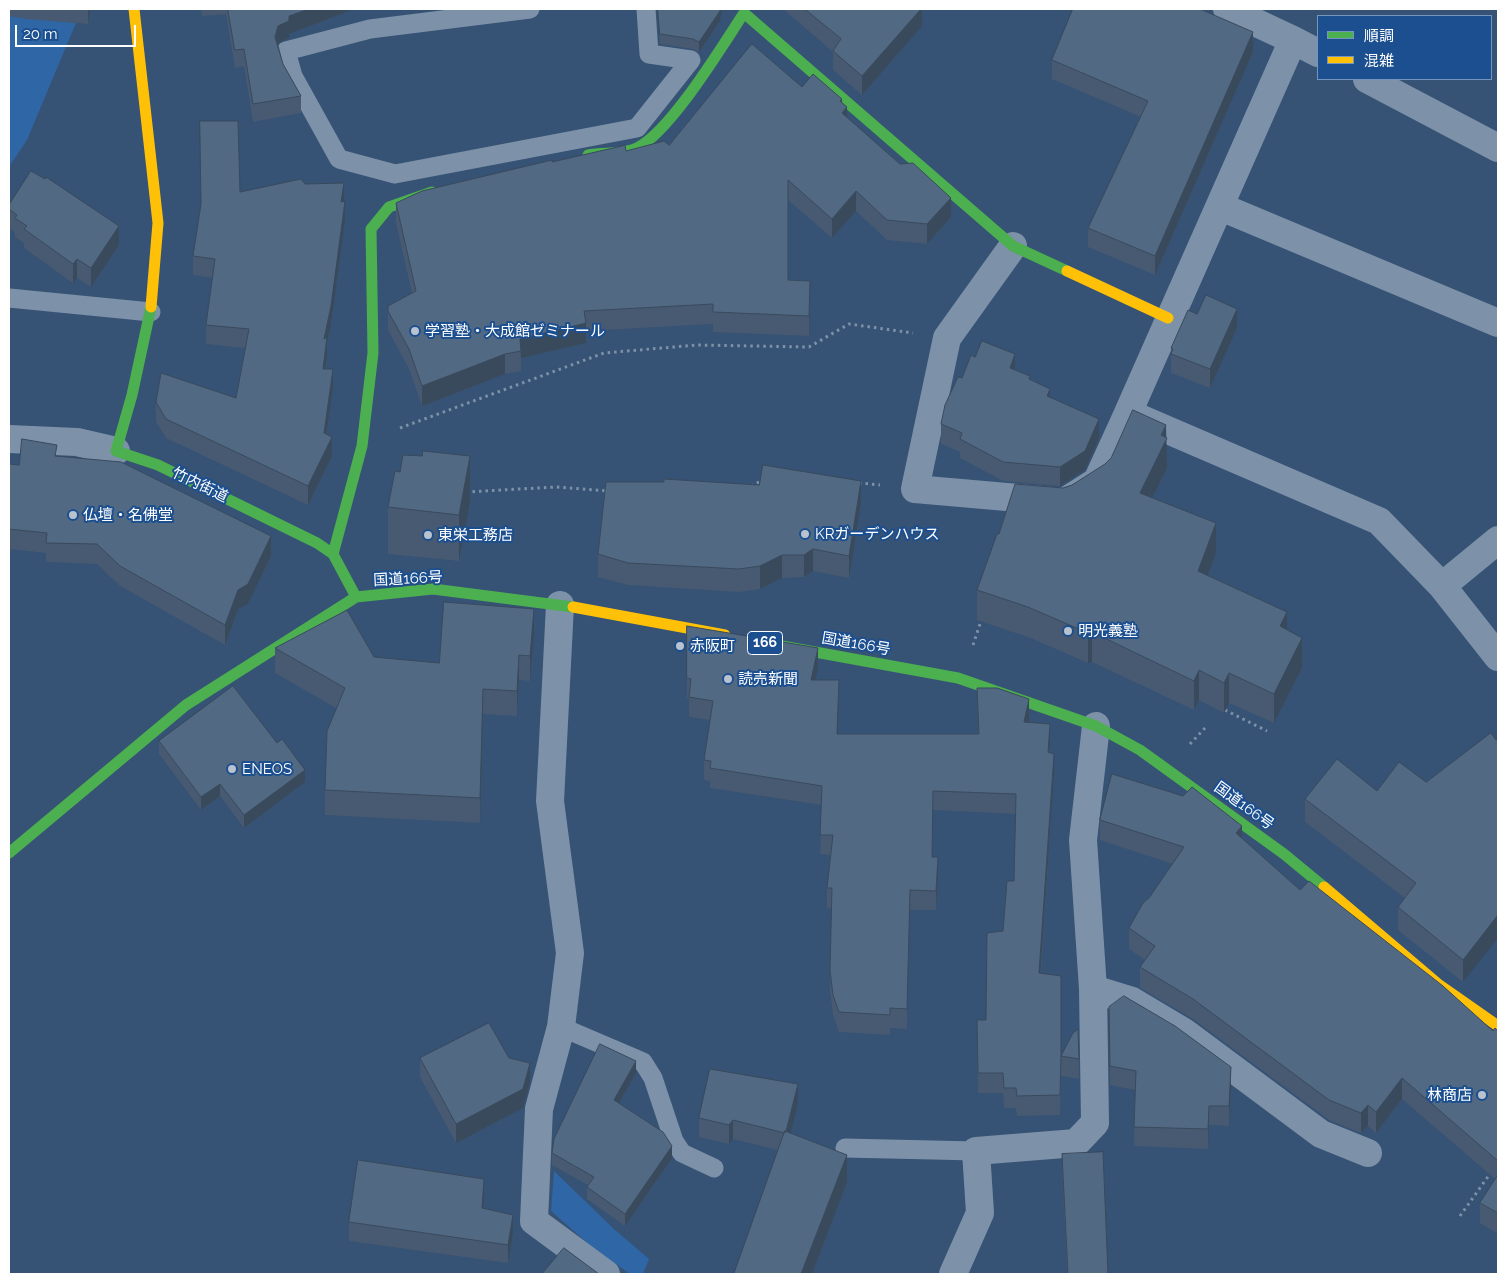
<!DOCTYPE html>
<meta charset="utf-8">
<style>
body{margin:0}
#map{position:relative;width:1507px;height:1283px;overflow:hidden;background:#365274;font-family:Raleway,"Noto Sans JP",sans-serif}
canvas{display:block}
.frame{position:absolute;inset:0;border:10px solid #fff;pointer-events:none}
.legend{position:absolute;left:1317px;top:15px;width:175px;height:65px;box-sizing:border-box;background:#1b4f8f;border:1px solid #7695bc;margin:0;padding:6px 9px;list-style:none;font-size:15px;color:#fff}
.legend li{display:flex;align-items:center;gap:10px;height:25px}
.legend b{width:25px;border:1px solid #7695bc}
.scale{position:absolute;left:15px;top:25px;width:121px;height:22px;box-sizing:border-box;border:2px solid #fff;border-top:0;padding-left:6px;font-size:15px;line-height:18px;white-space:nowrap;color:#fff;-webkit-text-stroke:4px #1b4f8f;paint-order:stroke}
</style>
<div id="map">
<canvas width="1507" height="1283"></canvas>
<div class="frame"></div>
<ul class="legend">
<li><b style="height:6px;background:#4caf50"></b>順調</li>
<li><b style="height:6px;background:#ffc107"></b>混雑</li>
</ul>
<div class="scale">20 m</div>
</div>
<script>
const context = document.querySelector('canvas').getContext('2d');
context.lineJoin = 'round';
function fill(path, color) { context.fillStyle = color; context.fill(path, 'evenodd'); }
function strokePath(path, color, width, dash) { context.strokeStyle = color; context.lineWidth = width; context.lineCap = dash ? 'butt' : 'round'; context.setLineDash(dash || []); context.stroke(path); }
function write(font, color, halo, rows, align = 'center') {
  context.font = font + ' Raleway,"Noto Sans JP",sans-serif'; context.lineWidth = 4; context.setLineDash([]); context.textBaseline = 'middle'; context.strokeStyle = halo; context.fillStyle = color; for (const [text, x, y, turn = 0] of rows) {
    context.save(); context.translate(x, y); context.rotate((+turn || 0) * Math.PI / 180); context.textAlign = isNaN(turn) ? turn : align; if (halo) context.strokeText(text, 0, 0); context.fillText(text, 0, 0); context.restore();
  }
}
const green = new Path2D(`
 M9 16 76 23 27 140 9 167Z
 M554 1171 614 1229 649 1259 643 1274H630L592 1247 551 1211Z`);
const path = new Path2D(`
 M400 428 604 353 697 345 809 347 849 324 913 333
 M859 483 880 485
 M751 486 763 480
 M466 492 556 487 609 491
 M973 645 981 621
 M1225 710 1267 731
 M1190 744 1205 728
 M1460 1216 1492 1171`);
const lane = new Path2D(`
 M530 9 370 29 286 51 293 76 339 159 395 174 637 128 691 60 649 54 646 9
 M9 298 151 312
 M561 1027 643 1062 653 1078 674 1141 682 1153 714 1168
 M845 1148 976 1151`);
const street = new Path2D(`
 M1227 9 1293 40
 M1318 53 1293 40 1128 413 1379 521 1442 586 1498 657
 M1367 79 1498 148
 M1221 207 1498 323
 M1013 246 947 338 915 489 1064 502 1097 481 1128 413
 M9 439 77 442 116 451
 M1442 586 1498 540
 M560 605 550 801 570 953 561 1027 539 1109 534 1221 606 1274
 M1093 989 1132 1001 1184 1032 1321 1134 1368 1153
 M953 1274 980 1213 976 1151 1076 1143 1095 1123 1093 989 1083 840 1096 726`);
const fast = new Path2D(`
 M588 155C603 152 623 155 637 148 671 131 722 46 744 13L1013 246 1067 271
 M151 307 132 395 116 451 158 465 317 543 333 554 356 597
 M333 554 362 446 373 353 371 229 389 207 432 192
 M782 646 958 678 1096 726 1140 750 1284 854 1324 887
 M9 853 186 705 356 597 433 589 573 607`);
const slow = new Path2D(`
 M134 9 158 223 151 307
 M1067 271 1168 318
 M573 607 725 635
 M1324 887 1438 984 1498 1026`);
const wall = new Path2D(`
 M9 9H90L88 24 27 19 9 16Z
 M201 9H354L289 34V38L278 43 283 64 301 96V113L253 122 244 66 235 68 226 14 202 16Z
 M658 9H722L720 21 699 52 693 49 660 44Z
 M783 9H922V26L862 95 833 70V52Z
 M1253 52 1155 275 1088 247V228L1141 117 1052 79V60Z
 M802 87 842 103 847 118 951 217 927 244 887 240 856 211 832 238 788 200V280L810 301 809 336 713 332V324L586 331V343L521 358V371L505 374 422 406 409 369 388 330V306L412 293 396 223V203L552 162 669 145Z
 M305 184 344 201 345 220 331 325 327 342V356L326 369 333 388 327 434 332 456 308 505 166 438 156 422V402L236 398 245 348 206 344V325L212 278 193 275V256L240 192Z
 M9 205 119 245 91 287 77 278 73 283 24 248V243L15 237V232L9 228Z
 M1197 314 1237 328 1210 388 1171 373V348Z
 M975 357 1015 370 1030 380 1099 438 1085 470 1060 486 1003 481 960 458V452L941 444V424L962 378Z
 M1166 438 1167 468 1152 498 1216 553 1208 575 1287 630 1302 668 1274 723 1229 703 1224 713 1199 700 1194 710 1092 662 1088 663 1028 637 977 620V590L999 534 1063 488 1072 485Z
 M57 456 271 556 248 604 238 609 225 645 120 586 97 564 46 562V553L9 549V464L19 465Z
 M470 503 459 561 388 554V507Z
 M861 504 849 578 813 571 804 577 782 578 760 589 739 592 628 585 598 577V554Z
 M687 626 818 668 815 680 839 700 838 734H978L977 688 1029 719 1028 722 1050 744V753L1054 773 1041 973 1061 1055 1078 1029 1079 1079 1061 1076 1060 1115 1017 1116 1016 1108H1004L1003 1093H978L977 1020H986L1014 881 1016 814 933 810 932 857 938 877 936 910H910L907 1029 890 1028V1035L839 1032 833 1015 830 990 832 908H827V888L830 855 820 854 822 805 710 788V781L704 780V760L710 720 689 717V698H687Z
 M534 634 530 681 519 680 517 716 483 714 480 823 325 815V790L336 708 275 673V648L439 663Z
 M1496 740 1463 982 1398 930V907L1405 898 1305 822V799L1377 791 1426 782Z
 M159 741 305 782 244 828 220 796 201 810 159 754Z
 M1100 820 1242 838 1300 890 1493 1031H1498V1234L1480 1223V1203L1495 1179 1402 1099 1376 1133 1368 1126 1361 1133 1329 1120 1193 1019 1140 988V967L1145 960 1129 949V928L1173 864 1100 840Z
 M1109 1007 1231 1086 1229 1126 1209 1125 1208 1149 1134 1146 1135 1090 1110 1085Z
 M420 1058H509L530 1082 523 1108 456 1143 420 1077Z
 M636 1073 619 1103 672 1158 625 1226 587 1199V1187L588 1185 552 1165V1153Z
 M798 1103 790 1133 847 1182 812 1274H734L778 1150 733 1139 729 1144 699 1137V1118Z
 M1062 1154 1108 1274H1067L1062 1173Z
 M484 1197 483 1209 513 1234 508 1263 349 1241V1222Z`);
const shadedWall = new Path2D(`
 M88 9H90L88 24Z
 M309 9H354L289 34V38L278 43 275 54V37L278 26 289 16Z
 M720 9H722L720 21 699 52V42Z
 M921 9H922V26L862 95V76Z
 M1253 32V52L1155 275V256Z
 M842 99V113L847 107V127L842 133 840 101Z
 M344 183V202H341Z
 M856 191V211L832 238V219Z
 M951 198V217L927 244V224Z
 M345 201V220L331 325 327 342V356L323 388 324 339Z
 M119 226V245L91 287V268Z
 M77 259V278L73 283V264Z
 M810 281V301L809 336V316Z
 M1237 309V328L1210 388V369Z
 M586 323V343L521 358 520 339Z
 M505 354V374L422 406V386Z
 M1015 354V373L1010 368Z
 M333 369V388L324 452 332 437V456L308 505V486L324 433Z
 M1050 389V408L1047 396Z
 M1099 419V438L1085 470 1060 486V467Z
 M1166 425 1167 468 1140 523V493L1161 435Z
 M470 456V503L459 561V515Z
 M861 481V504L849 578V556Z
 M1216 523V553L1198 601V571Z
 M271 536V556L248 604 238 609 225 645V625L238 590Z
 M813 549V571L804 577V555Z
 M782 555V578L760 589V566Z
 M534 609V634L530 681V656Z
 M1287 612V642L1280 626Z
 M1092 632V662L1088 663V633Z
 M1302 638V668L1274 723V694Z
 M818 648V668L811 700V680Z
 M519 655V680L517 716V691Z
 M1199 670V700L1194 710V681Z
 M1229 673V703L1224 713V683Z
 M839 680V700L837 754V734Z
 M483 689V714L480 823V798Z
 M1029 699V719L1024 742V722Z
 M1050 724V744L1048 772V752Z
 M1054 754V773L1039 993V973Z
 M305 770V782L244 828V815Z
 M220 784V796L201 810V797Z
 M1242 826V846L1236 833Z
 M938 857V877L936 910V891Z
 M910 890V910L907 1029V1009Z
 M1498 915V938L1463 982V960Z
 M636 1061V1073L614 1112V1100Z
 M530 1063V1082L523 1108 456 1143V1124Z
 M1231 1067V1086L1229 1126V1106Z
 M1402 1078V1099L1376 1133V1112Z
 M798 1084V1103L786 1152V1133Z
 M1368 1105V1126L1361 1133V1113Z
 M1209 1106V1125L1208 1149V1129Z
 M733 1120V1139L729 1144V1125Z
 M672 1146V1158L625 1226V1214Z
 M847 1155V1182L812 1274H801Z
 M484 1179V1197L482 1227V1208Z
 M513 1215V1234L508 1263V1245Z`);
const building = new Path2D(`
 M228 9H309L289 16V21L278 26 275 37 283 64 301 96 253 104 244 49 235 50Z
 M658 9H720V11L699 42 693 39 660 34Z
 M805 9H921L862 76 833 51 841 39Z
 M1073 9H1200L1253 32 1155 256 1088 228 1148 101 1052 60Z
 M752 44 802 87 813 74 842 99 840 101 847 107 842 113 900 164 913 163 951 198 927 224 887 220 856 191 832 219 788 180V280L810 281 809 316 713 312V304L584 311 586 323 520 339 521 351 505 354 422 386 409 349 388 311V306L416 291 396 203 422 191 552 160V162L622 146 625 145 626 151 664 141 669 145Z
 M200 121H238L240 192 301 179 305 184 344 183 341 202 345 201 331 306 324 339 327 337 323 369H333L324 433 332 437 308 486 166 419 156 402 161 373 236 398 249 329 206 325 215 259 193 256 201 204Z
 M31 171 45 179 46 177 119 226 91 268 77 259 73 264 24 229 27 226 15 218 17 215 9 209V205Z
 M1206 295 1237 309 1210 369 1171 354 1173 349 1171 348 1188 310 1197 314Z
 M982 341 1015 354 1010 368 1030 376 1029 379 1050 389 1047 396 1099 419 1085 451 1060 467 1003 462 960 439 962 433 941 424 945 405 958 377 962 378 971 355 975 357Z
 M1133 410 1166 425 1161 435 1167 438 1140 493 1216 523 1198 571 1287 612 1280 626 1302 638 1274 694 1229 673 1224 683 1199 670 1194 681 1092 632 1088 633 1028 607 977 590 997 534H999L1015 484 1063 488 1072 485 1105 464 1111 458Z
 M22 439 57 445 55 456 121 462 271 536 248 584 238 590 225 625 120 566 97 544 46 543 47 533 9 529V464L19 465Z
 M423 451 470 456 459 515 388 507 395 471 400 472 403 455 422 456Z
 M763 465 861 481 849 556 813 549 804 555H782L760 566 739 569 628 563 598 554 606 482H664V479L759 485Z
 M444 602 534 609 530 656 519 655 517 691 483 689 480 798 325 790 327 731 345 688 275 648 347 610 374 657 439 663Z
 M687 626 818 648 811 680H839L837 734H979L977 688H997L1029 699 1024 722 1050 724 1048 752 1054 754 1039 973 1061 976V1056L1073 1033 1078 1029 1079 1059 1061 1056 1060 1095 1017 1096 1016 1088H1004L1003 1073H978L977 1020H986L987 933 1003 931 1007 881H1014L1016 794 933 791 932 857H938L936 891 910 890 907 1009 890 1008V1015L839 1012 833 995 830 970 832 888H827L833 835H820L822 786 710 768 711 761 704 760 713 701 689 697 691 679 687 678Z
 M233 686 277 743 282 739 305 770 244 815 220 784 201 797 159 741Z
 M1491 733 1496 740 1498 739V915L1463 960 1398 907 1416 883 1305 799 1337 759 1377 791 1399 762 1426 782Z
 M1112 774 1183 796 1192 787 1242 826 1236 833 1300 890 1309 881 1443 986 1493 1031 1495 1028 1498 1031V1161L1402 1078 1376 1112 1368 1105 1361 1113 1329 1100 1193 999 1140 967 1155 946 1129 928 1143 903 1149 898 1184 847 1100 820Z
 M1124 996 1175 1026 1231 1067 1229 1106H1209L1208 1129 1134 1127 1136 1071 1110 1066 1109 1007Z
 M489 1023 509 1058 530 1063 523 1089 456 1124 420 1058Z
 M600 1044 636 1061 614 1100 663 1132 672 1146 625 1214 587 1187 594 1177 552 1153 554 1139Z
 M710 1069 798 1084 786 1131H785V1133L733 1120 729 1125 699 1118Z
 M785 1131 847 1155 801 1274H734Z
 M1103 1152 1108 1274H1068L1062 1154Z
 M358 1160 484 1179 482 1208 513 1215 508 1245 349 1222Z
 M1498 1175V1213L1480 1203Z
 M564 1248 599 1274H542Z`);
const markers = [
 [415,331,5,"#b9c2ce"],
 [73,515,5,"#b9c2ce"],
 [805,534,5,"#b9c2ce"],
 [428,535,5,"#b9c2ce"],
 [1068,631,5,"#b9c2ce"],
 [680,646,5,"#b9c2ce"],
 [728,679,5,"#b9c2ce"],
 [232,769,5,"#b9c2ce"],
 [1482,1095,5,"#b9c2ce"]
];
const shields = [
 [765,643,35]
];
const shieldNames = [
 ["166",765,643]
];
const poiNames = [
 ["学習塾・大成館ゼミナール",425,331],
 ["仏壇・名佛堂",83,515],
 ["KRガーデンハウス",815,534],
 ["東栄工務店",438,535],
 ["明光義塾",1078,631],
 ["赤阪町",690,646],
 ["読売新聞",738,679],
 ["ENEOS",242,769],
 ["林商店",1472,1095,"right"]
];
const streetNames = [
 ["竹内街道",200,485,26],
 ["国道166号",408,579,-3],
 ["国道166号",856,644,10],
 ["国道166号",1244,806,36]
];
fill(green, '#2f66a5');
strokePath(path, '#7d92a8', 3, [2.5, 4]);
strokePath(lane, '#7d92a8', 19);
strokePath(street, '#7d92a8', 28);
strokePath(fast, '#4caf50', 11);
strokePath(slow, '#ffc107', 11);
fill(wall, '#475a72');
fill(shadedWall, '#394a5c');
fill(building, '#526984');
strokePath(building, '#394a5c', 1);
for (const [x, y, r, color] of markers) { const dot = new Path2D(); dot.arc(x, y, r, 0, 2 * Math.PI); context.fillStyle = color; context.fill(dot); strokePath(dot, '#1b4f8f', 2); }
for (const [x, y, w] of shields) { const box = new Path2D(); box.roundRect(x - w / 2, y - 11.5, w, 23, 4); context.fillStyle = '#1b4f8f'; context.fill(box); strokePath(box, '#fff', 1); }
write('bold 14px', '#fff', null, shieldNames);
write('15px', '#fff', '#1b4f8f', poiNames, 'left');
write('15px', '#fff', '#1b4f8f', streetNames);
</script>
